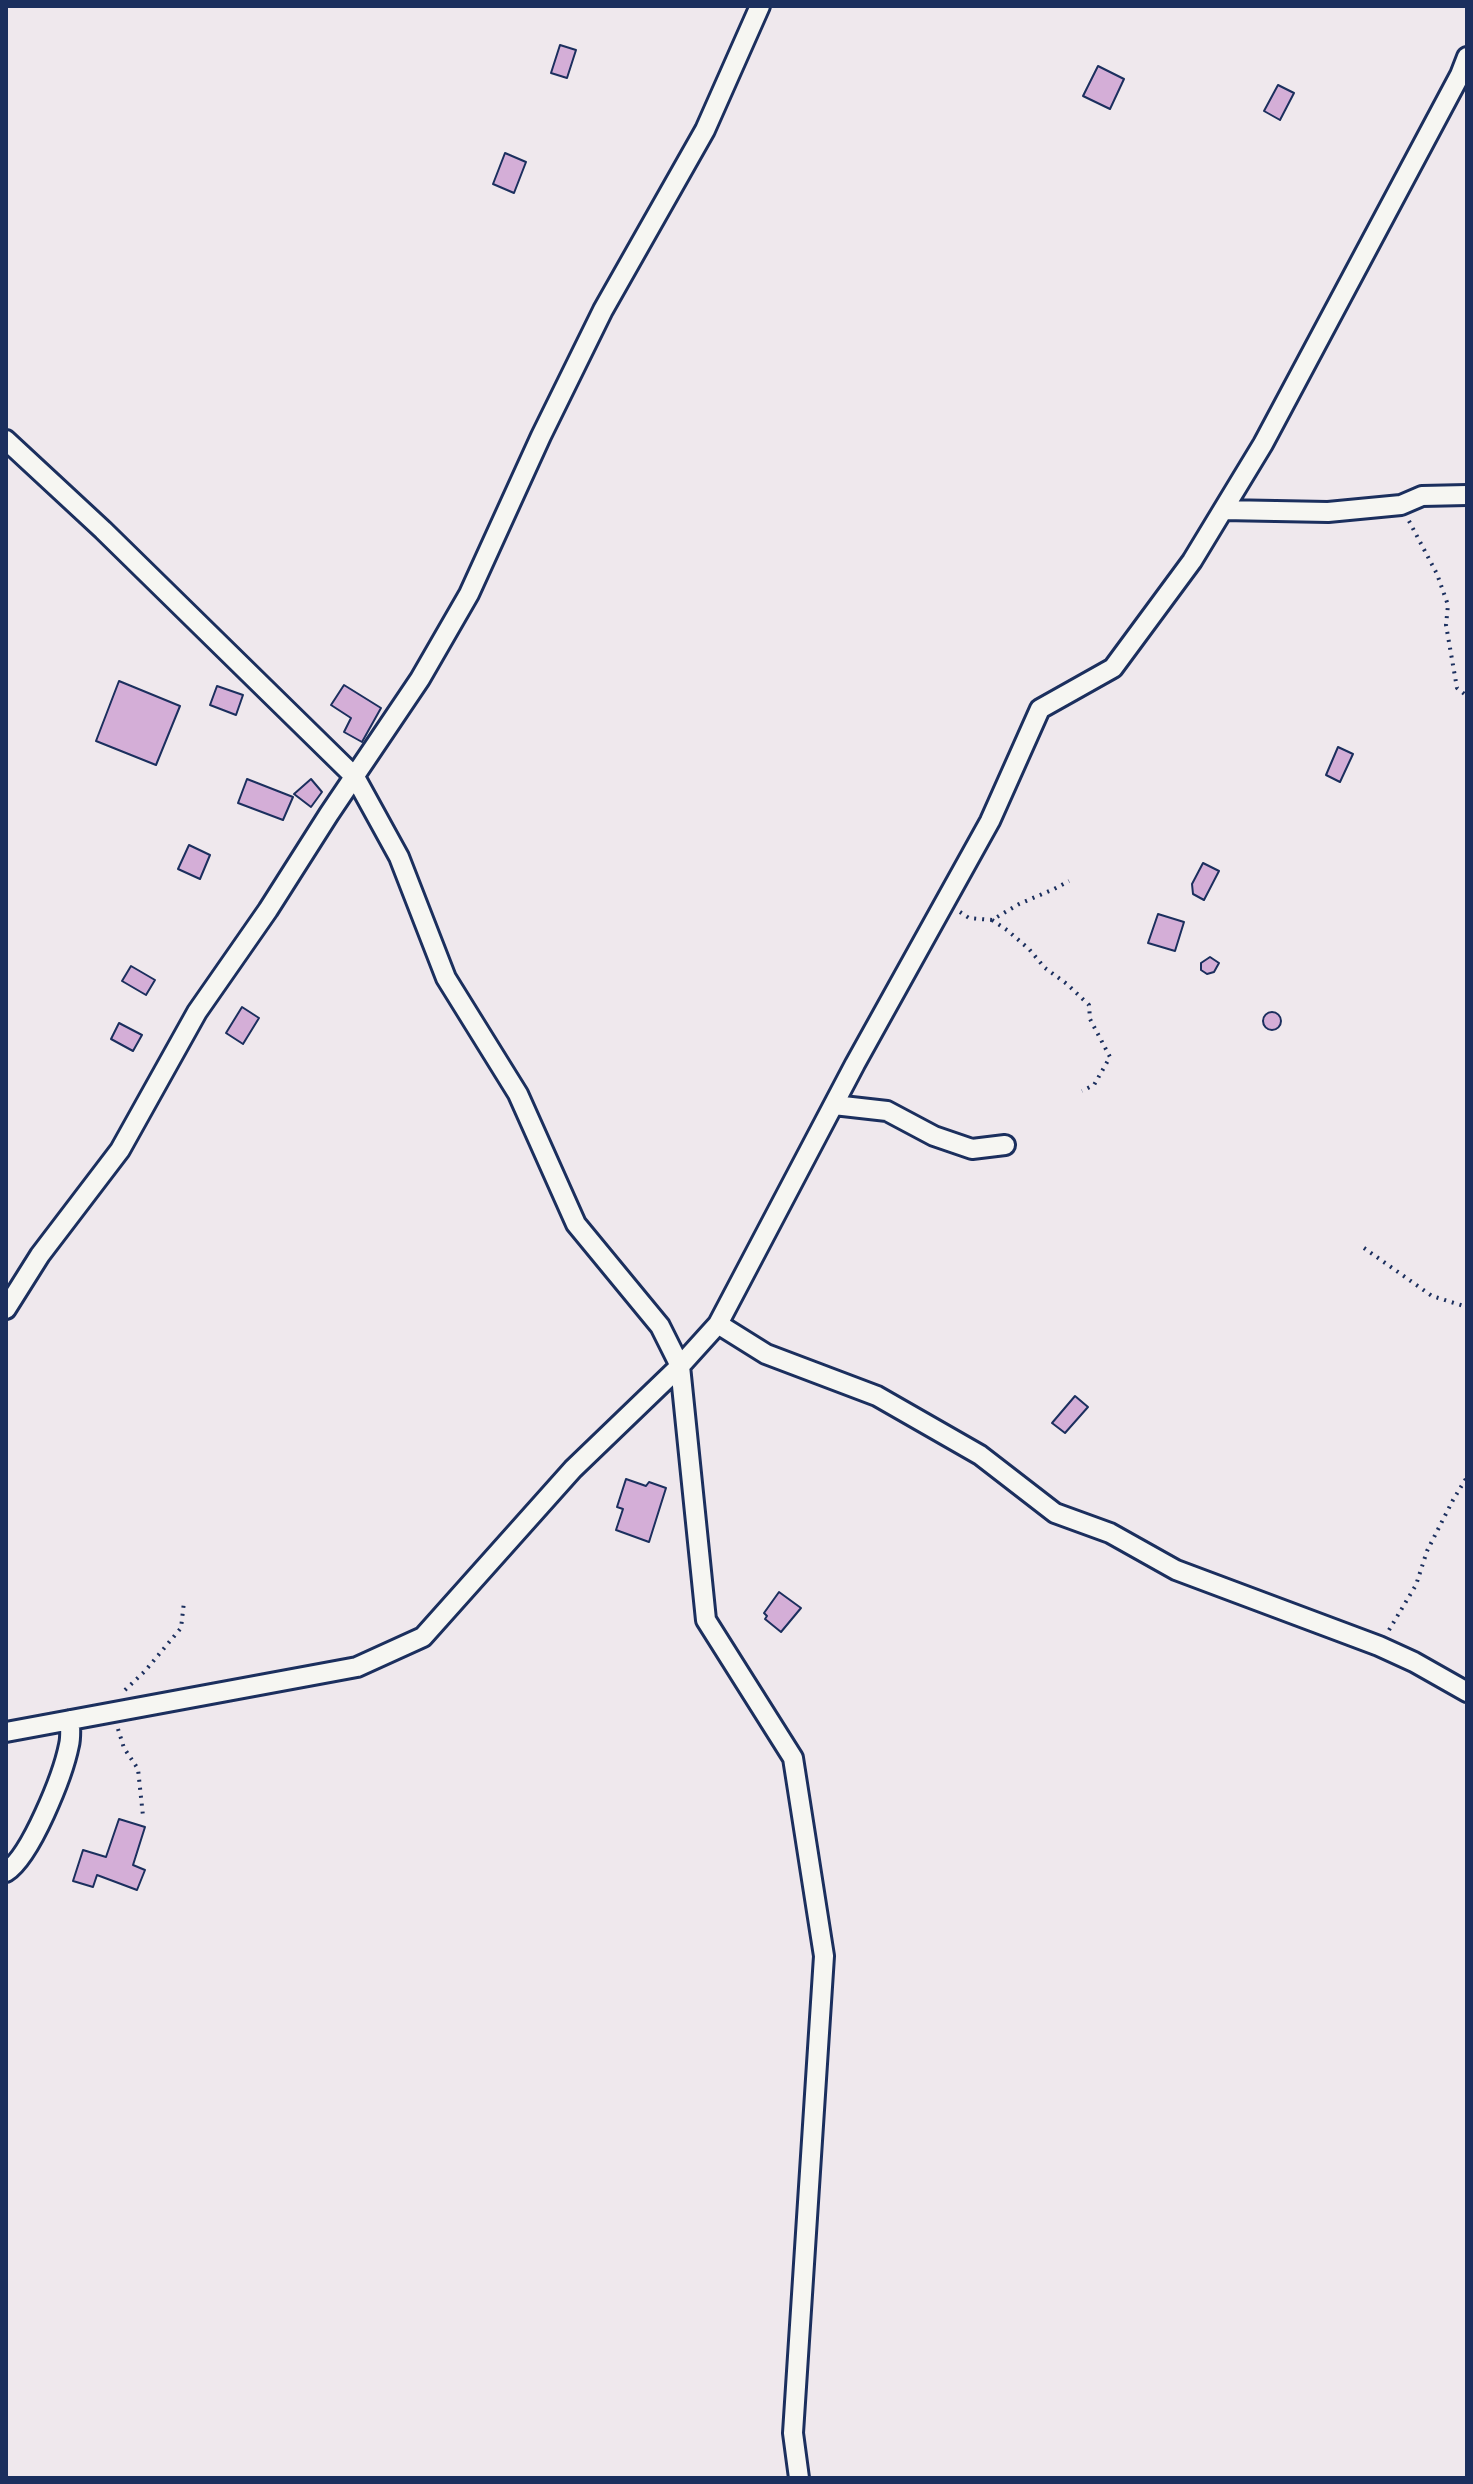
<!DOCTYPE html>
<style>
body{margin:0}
#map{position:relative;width:1473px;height:2484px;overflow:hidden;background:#efe8ed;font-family:"Architects Daughter",sans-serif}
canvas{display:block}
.frame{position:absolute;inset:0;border:8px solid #1b2f5e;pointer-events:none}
</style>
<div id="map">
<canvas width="1473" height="2484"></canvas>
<div class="frame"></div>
</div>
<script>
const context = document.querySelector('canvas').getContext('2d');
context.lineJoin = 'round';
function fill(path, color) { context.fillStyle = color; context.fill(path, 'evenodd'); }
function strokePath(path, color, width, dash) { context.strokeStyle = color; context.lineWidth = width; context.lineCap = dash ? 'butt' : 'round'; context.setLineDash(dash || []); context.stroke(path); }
const building = new Path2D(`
 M560 45 576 50 567 78 551 73Z
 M1098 66 1124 79 1110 109 1083 96Z
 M1278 85 1294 93 1280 120 1264 111Z
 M505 153 526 162 514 193 493 184Z
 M119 681 180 706 156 765 96 741Z
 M344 685 381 708 362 742 344 732 351 718 331 705Z
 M217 686 243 695 236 715 210 705Z
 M1338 747 1353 754 1340 782 1326 775Z
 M247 779 293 797 283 820 238 803Z
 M311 779 322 792 311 807 294 794Z
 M189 845 210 855 200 879 178 869Z
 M1203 863 1219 871 1204 900 1193 894 1192 884Z
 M1158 914 1184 922 1175 951 1148 943Z
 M1210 957 1219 963 1214 972 1207 974 1201 970V963Z
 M131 966 155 980 146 995 122 981Z
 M242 1007 259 1018 243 1044 226 1033Z
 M1263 1021a9 9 0 1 1 18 0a9 9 0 1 1-18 0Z
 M119 1023 142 1035 133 1051 111 1039Z
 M1075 1396 1088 1407 1065 1433 1052 1423Z
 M626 1479 646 1486 649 1482 666 1488 649 1542 616 1530 623 1509 617 1507Z
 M779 1592 801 1608 781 1632 765 1619 767 1616 764 1613Z
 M119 1819 145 1827 133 1865 145 1870 137 1890 97 1875 93 1887 73 1881 83 1850 106 1857Z`);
const path = new Path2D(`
 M1409 521 1437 574 1448 605 1446 625 1457 688 1467 696
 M960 912 969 918 992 920 1019 904 1054 889 1069 881
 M992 920 1007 930 1029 949 1045 968 1067 984 1089 1005 1090 1019 1110 1057 1094 1085 1082 1091
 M1364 1248 1432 1296 1467 1307
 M1389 1630 1416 1585 1427 1551 1453 1500 1467 1477
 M125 1690 145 1671 181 1628 184 1602
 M118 1729 124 1748 138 1769 143 1816`);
const minor = new Path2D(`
 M6 440 103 530 355 777 399 857 446 978 518 1094 576 1224 660 1326 680 1366 706 1620 793 1758 824 1956 793 2433 799 2478
 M1223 510 1328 512 1401 505 1422 496 1467 495
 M834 1105 887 1111 934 1136 972 1149 1005 1145
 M6 1309 40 1255 120 1150 197 1012 268 910 329 814 420 679 469 594 541 436 603 310 705 130 760 6
 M718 1324 855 1064 990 821 1040 709 1113 668 1192 561 1263 444 1460 75 1467 57
 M6 1732 357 1667 423 1637 573 1469 680 1366 718 1324 766 1354 877 1396 980 1455 1055 1513 1110 1533 1176 1570 1379 1646 1414 1662 1467 1692
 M6 1872C31 1856 63 1775 69 1745 71 1737 70 1729 70 1720`);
fill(building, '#d4aed7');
strokePath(building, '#1b2f5e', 2);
strokePath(minor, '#1b2f5e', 24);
strokePath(path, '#1b2f5e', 4, [2, 6]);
strokePath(minor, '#f6f6f2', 18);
</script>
